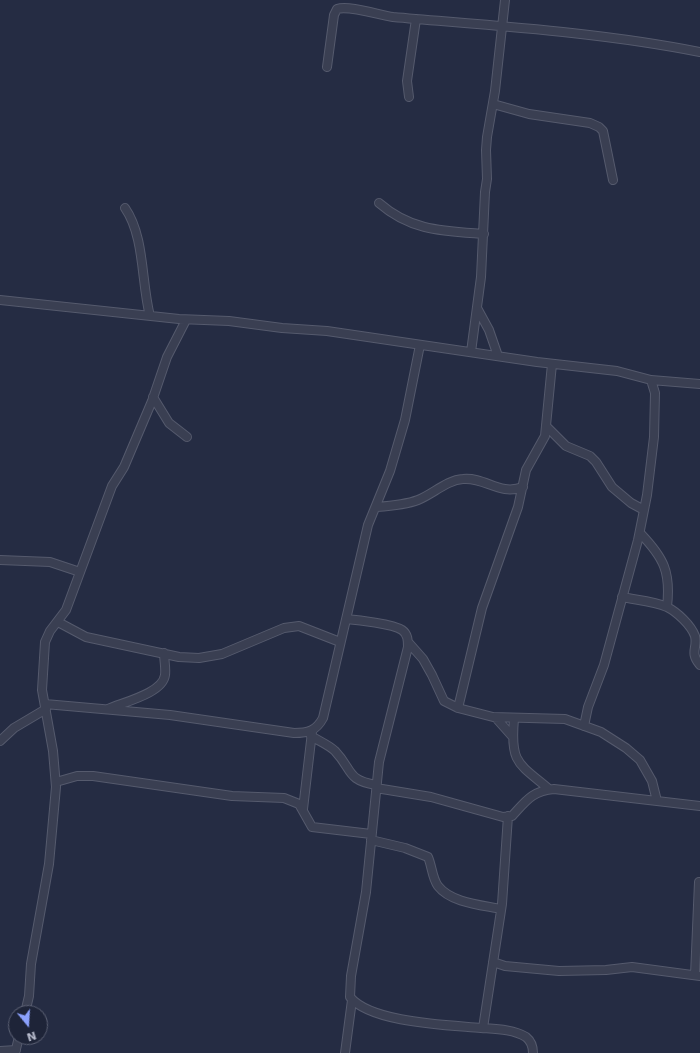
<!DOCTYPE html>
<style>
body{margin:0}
#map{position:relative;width:700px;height:1053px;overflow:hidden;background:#252c43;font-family:"DejaVu Sans",sans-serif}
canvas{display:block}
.north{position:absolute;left:8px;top:1005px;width:40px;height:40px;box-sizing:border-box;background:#1e2438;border:1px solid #5b6073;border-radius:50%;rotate:162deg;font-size:11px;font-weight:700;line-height:16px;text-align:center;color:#b7bbcc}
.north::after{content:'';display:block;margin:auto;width:14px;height:18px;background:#8ba1fd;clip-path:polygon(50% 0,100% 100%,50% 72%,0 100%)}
</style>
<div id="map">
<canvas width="700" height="1053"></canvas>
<div class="north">N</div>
</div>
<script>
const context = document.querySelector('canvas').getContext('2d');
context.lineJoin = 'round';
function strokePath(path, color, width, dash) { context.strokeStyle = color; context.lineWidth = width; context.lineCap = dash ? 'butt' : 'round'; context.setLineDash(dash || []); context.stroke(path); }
const minor = new Path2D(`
 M327 67 334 15 337 9C349 5 379 15 393 17 496 26 599 32 700 52
 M409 97 407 81 416 19
 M493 104 529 114 590 123 599 127 603 131 613 180
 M379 203C411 231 443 231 484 234
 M125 208C145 237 141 282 150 316
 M0 300 179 319 229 321 282 328 327 331 537 362 617 371 651 380 700 384
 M477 308 489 330 498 356
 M471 352 481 277 485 192 487 179 486 150 487 137 495 91 505 0
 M153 397 169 423 187 437
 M546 426 566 446 590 456 596 462 612 487 631 503 644 510
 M376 507C390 506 405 505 418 500 433 494 447 480 463 479 486 477 499 496 523 487
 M640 533C664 558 671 572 667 607
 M0 560 50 562 80 572
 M622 597C636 600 654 601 667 607 677 612 691 625 695 636 698 648 689 652 700 665
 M346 619C358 620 393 624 402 630 408 634 408 641 408 647L379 762 366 892 351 976 350 997C371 1023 449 1025 481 1028 495 1029 513 1029 526 1037 531 1041 533 1047 533 1053
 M58 622 86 637 179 657 199 658 222 654 284 628 299 626 340 642
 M408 642 423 659 432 675 444 701 458 708 493 717 565 719 601 732 626 748 640 760 652 781 657 801
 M45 704 170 715 294 733C308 733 316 731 323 718L368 525 390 471 405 420 420 345
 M458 708 482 608 518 507 526 470 545 436 552 364
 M108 709C124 702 163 693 165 675 166 668 164 660 164 653
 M496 718 512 736
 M514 719C510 763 518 763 549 789
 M584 726 588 707 604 665 638 540 647 495 654 437 655 393 651 380
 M311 736C319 741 329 745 335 751 353 770 346 780 376 785
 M0 741 14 728 46 709
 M56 782 77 776H93L232 796 284 798 299 804 312 827 371 834
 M376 788 431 797 503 817 512 816C526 801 532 791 554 789L700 806
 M303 809 312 732
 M371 840 405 848 428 857C432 866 432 878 438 886 451 903 482 905 501 909
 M493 962 505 966 559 971 606 970 632 967 700 976
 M695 975 699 882
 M25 1013 29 996 31 964 49 864 56 787 53 751 42 690 45 642 50 631 66 610 112 486 124 467 152 401 167 357 186 320
 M483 1028 502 904 508 816
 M0 1051 16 1050
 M15 1053 19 1037
 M345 1053 352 1000`);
strokePath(minor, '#555a6d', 10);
strokePath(minor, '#3a3f52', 8);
</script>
